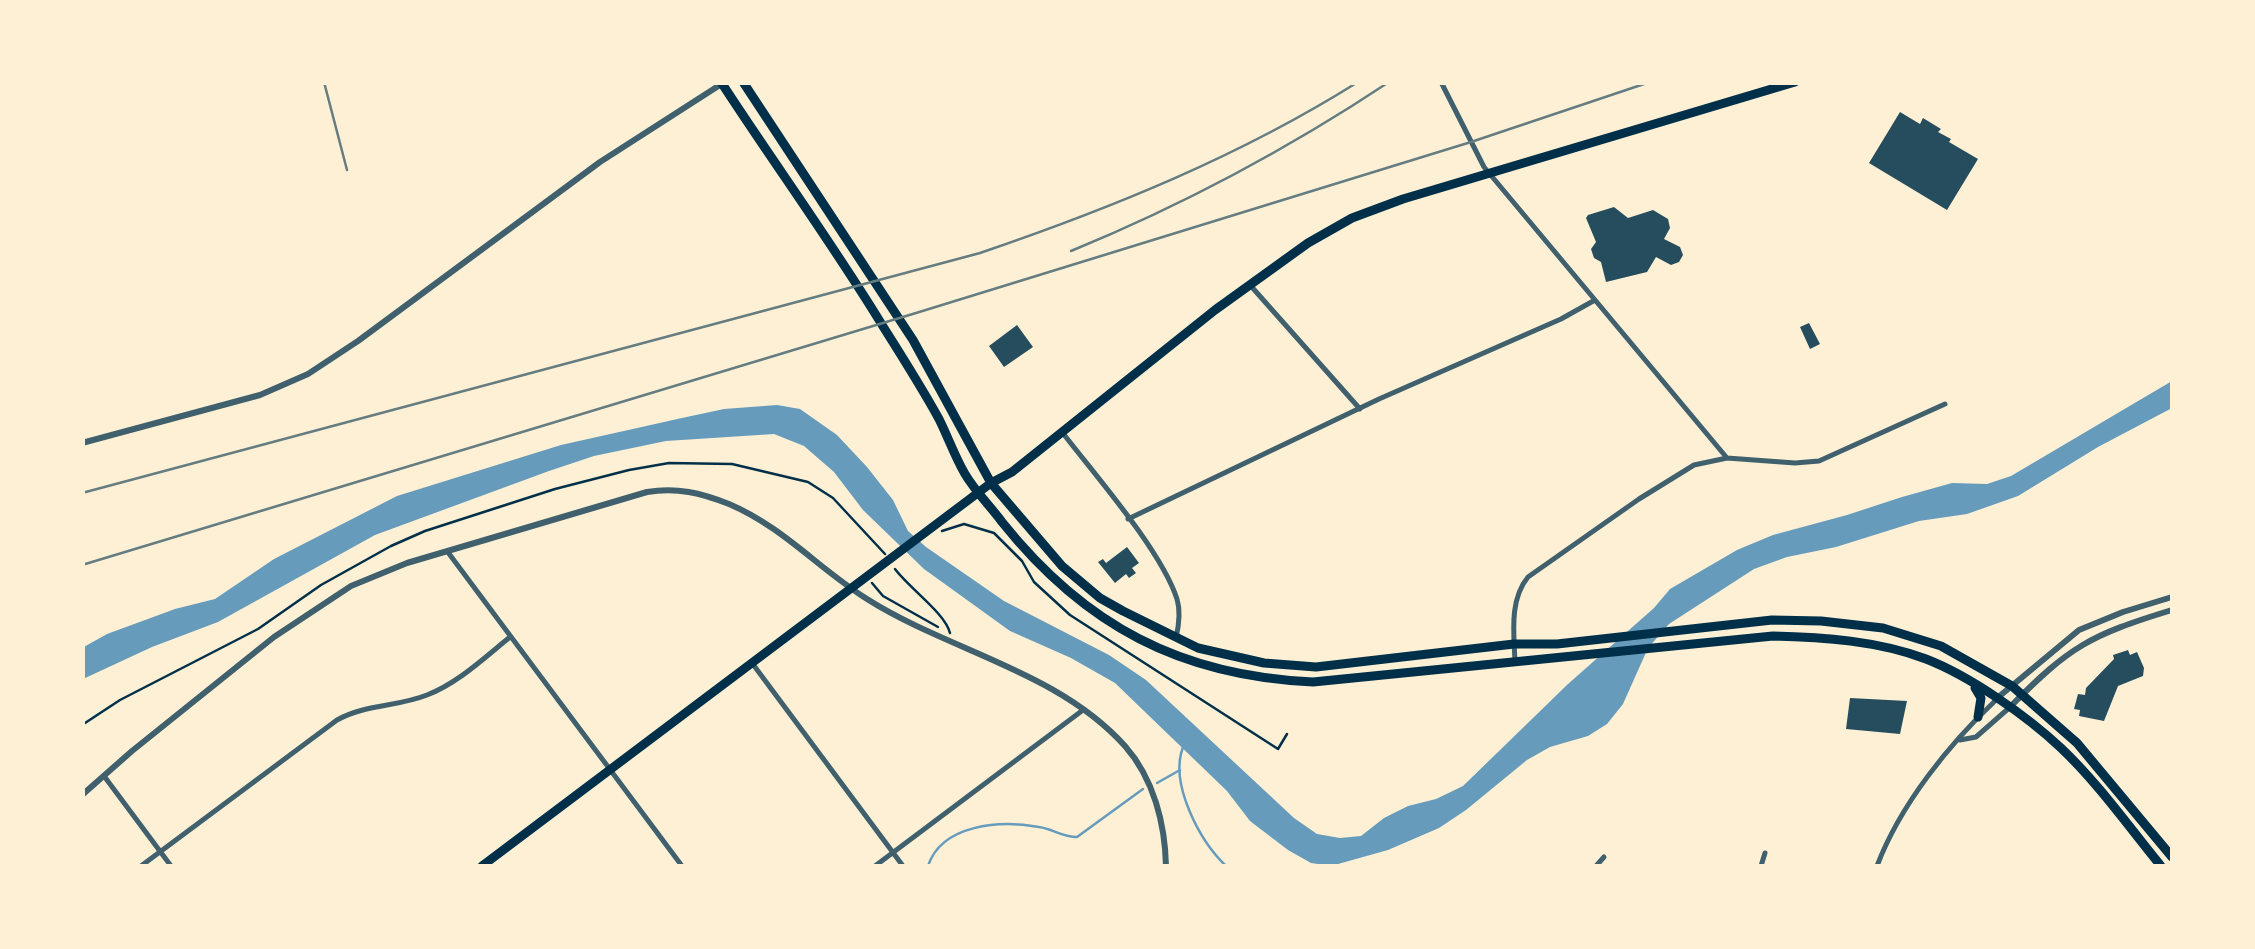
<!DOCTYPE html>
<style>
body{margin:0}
#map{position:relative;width:2255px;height:949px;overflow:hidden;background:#fdf0d5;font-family:"Playfair Display",serif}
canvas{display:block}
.frame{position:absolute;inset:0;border:85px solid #fdf0d5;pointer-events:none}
</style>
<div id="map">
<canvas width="2255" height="949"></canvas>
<div class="frame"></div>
</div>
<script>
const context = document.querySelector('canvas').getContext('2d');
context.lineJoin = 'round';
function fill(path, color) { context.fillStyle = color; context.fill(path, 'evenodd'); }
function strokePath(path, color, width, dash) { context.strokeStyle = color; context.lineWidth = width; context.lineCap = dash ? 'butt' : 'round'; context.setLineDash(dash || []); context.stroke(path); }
const water = new Path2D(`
 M2172 381V408L2098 447 2018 496 1967 514 1919 521 1836 547 1787 557 1754 569 1669 624 1648 648 1623 704 1607 724 1588 736 1550 747 1527 760 1466 810 1439 828 1388 850 1331 866 1311 863 1288 850 1250 821 1227 791 1115 683 1071 658 1010 631 924 569 863 510 834 472 804 446 774 434 666 441 594 456 549 471 375 535 218 622 152 647 83 679 82 648 107 634 175 609 215 599 274 559 397 496 561 445 682 418 724 409 777 405 800 409 837 435 867 467 893 500 908 531 926 547 1004 601 1109 655 1146 680 1294 818 1317 834 1340 838 1361 836 1384 818 1408 806 1436 799 1463 786 1568 684 1654 608 1670 589 1737 550 1773 535 1847 515 1902 497 1952 483 1987 484 2011 476Z`);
const stream = new Path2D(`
 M1183 747C1169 784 1200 841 1226 866
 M1157 783 1180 770
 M928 866C942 824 1000 820 1039 827 1053 829 1062 837 1077 837L1143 789`);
const building = new Path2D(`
 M1900 112 1920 124 1923 118 1941 129 1938 132 1951 139 1949 142 1978 159 1947 210 1869 163Z
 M1614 207 1628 218 1653 210 1668 219 1670 228 1664 239 1680 247 1683 255 1679 262 1671 265 1656 257 1647 272 1606 282 1601 262 1594 258 1591 249 1596 242 1586 218 1588 215Z
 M1809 323 1820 344 1810 349 1800 327Z
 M1017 325 1033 347 1004 367 989 346Z
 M1127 547 1139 563 1132 568 1136 573 1129 578 1126 574 1115 583 1098 562 1103 559 1106 563Z
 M2128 650 2130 655 2137 652 2144 668 2143 676 2118 686 2104 721 2079 716 2080 710 2074 709 2078 694 2085 695 2086 688 2114 659 2113 655Z
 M1850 698 1907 701 1900 734 1846 729Z`);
const path = new Path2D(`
 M942 531 964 524 994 533 1022 561 1034 582 1070 615 1278 749 1287 734
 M895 569C910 589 945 613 950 633
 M872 583 883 596 938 627
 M82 725 120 700 258 629 321 585 391 546 425 531 555 489 629 470 669 463 732 464 808 482 833 498 885 554`);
const minor = new Path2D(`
 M1441 82 1484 167 1727 458
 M1250 285 1360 409
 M1062 432C1095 475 1161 550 1177 599 1181 612 1179 625 1176 638
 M1128 519 1379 399 1561 319 1595 300
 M447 551 682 866
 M1515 662C1514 634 1509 600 1528 577L1639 499 1694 465 1727 458 1795 463 1819 461 1945 404
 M752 663 903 866
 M1960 740 1976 737 2009 708
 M104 776 171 866
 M141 866 337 720C366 704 397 707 427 695 458 683 484 658 510 637
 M875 866 1083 710
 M1596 866 1604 857
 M1761 866 1765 853
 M1877 866C1900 805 1949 744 1996 700`);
const tertiary = new Path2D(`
 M82 443 260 395 308 374 358 341 600 162 723 83
 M1996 699 2079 630 2123 612 2172 597
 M2010 707C2070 646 2090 635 2172 610
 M82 795 132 751 274 637 351 586 407 563 647 492C677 487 701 493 729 504 783 527 819 569 867 599 949 651 1058 671 1125 746 1154 779 1165 824 1166 866`);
const primary = new Path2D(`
 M721 82C775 165 833 244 884 328 903 358 922 388 939 419 948 437 955 457 965 474 975 491 990 506 1002 522 1085 626 1181 676 1313 682L1773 636C1823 637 1879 641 1926 659 1970 676 2027 716 2061 748 2098 783 2129 827 2161 866
 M743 82 913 340 991 483 1062 566 1100 598 1123 611 1198 648 1264 663 1316 667 1514 644H1557L1772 620 1821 621 1883 628 1941 646 2012 686 2077 743 2172 857
 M1975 688 1981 698 1978 717
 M482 866 991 483 1012 472 1215 310 1308 243 1352 218 1403 199 1795 82`);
const rail = new Path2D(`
 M324 82 347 170
 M1071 251C1183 205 1288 149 1389 82
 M82 493 980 253C1112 208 1240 156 1358 82
 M82 565 916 313 1471 142 1650 82`);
fill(water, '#669bbc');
strokePath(stream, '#669bbc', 2.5);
fill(building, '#264d5e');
strokePath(path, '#003049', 2.5);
strokePath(minor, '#3f606c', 5);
strokePath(tertiary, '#3f606c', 6);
strokePath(primary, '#003049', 9);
strokePath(rail, '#657d81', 2.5);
</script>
